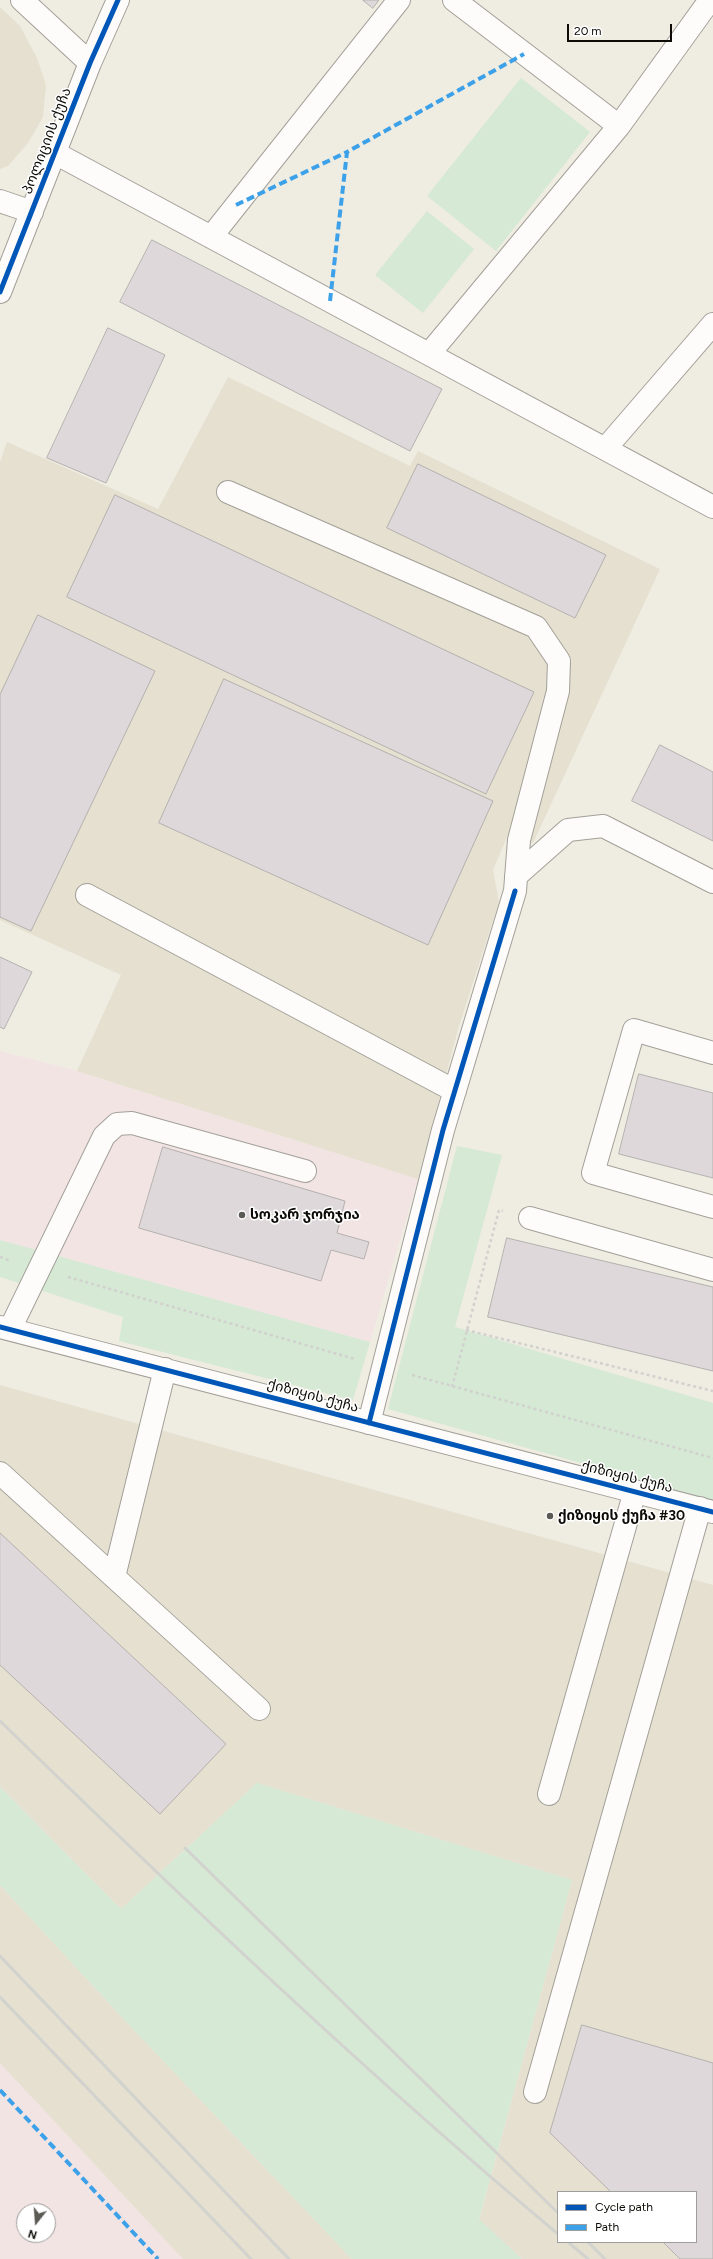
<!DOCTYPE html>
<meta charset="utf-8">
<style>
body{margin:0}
#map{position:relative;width:713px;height:2259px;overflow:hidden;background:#efece2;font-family:Figtree,sans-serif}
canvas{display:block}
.legend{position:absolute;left:557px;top:2191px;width:140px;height:52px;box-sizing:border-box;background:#fff;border:1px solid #9e9e9c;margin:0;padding:5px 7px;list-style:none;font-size:12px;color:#0d0c07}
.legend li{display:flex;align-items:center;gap:8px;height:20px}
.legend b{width:20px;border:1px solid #9e9e9c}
.north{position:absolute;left:16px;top:2203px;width:40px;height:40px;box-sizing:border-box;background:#fff;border:1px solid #9e9e9c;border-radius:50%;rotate:197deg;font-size:11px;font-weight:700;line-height:16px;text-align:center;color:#0d0c07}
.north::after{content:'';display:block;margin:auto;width:14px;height:18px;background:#5c5a54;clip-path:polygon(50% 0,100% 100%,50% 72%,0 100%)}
.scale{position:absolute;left:567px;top:24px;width:105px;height:18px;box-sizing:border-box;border:2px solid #0d0c07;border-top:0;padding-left:5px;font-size:12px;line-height:14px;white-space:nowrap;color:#0d0c07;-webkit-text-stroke:3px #fff;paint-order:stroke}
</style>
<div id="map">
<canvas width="713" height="2259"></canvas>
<ul class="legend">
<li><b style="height:5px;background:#0057b8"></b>Cycle path</li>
<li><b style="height:5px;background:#3ca1e9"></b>Path</li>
</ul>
<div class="north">N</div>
<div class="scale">20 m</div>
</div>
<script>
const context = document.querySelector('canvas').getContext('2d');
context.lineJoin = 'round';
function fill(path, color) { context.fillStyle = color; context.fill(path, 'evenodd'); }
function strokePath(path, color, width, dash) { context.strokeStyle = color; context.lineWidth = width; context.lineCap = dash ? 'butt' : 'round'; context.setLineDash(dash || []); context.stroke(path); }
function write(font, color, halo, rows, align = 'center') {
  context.font = font + ' Figtree,"Noto Sans Georgian",sans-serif'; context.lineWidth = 3; context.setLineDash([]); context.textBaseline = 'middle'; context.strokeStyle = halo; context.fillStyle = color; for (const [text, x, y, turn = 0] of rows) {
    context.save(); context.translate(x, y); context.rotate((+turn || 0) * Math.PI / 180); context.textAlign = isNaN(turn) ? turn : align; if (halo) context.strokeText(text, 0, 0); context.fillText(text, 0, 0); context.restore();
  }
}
const commercial = new Path2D(`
 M0 1051 77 1071 418 1179 370 1342 0 1240Z
 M0 2063 183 2259H0ZM24 2211H48V2235H24Z`);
const built = new Path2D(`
 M0 7 20 26 37 58 46 85 43 117 28 143 8 166 0 169Z
 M228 377 410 466 418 451 660 569 533 843 507 837 493 870 499 902 459 1026 418 1179 77 1071 121 975 0 920V462L7 442 158 509Z
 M0 1385 713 1585V2259H522L479 2220 572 1880 257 1783 121 1909 0 1787ZM558 2192H696V2242H558Z
 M0 1885 132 2028 352 2259H183L0 2063Z`);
const green = new Path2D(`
 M521 78 590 132 496 251 427 196Z
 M427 211 474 249 423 313 375 275Z
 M457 1146 502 1155 455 1327 713 1403V1500L388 1409Z
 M0 1240 370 1342 353 1400 119 1341 123 1317 0 1277Z
 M257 1783 572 1880 479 2219 522 2259H352L132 2028 0 1885V1787L121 1909Z`);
const building = new Path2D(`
 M363 0H379L373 8Z
 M152 240 442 389 410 451 120 302Z
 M108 328 165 355 106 483 47 458Z
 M418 464 606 555 575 618 387 528Z
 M115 495 534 692 486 794 67 597Z
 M38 615 155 671 31 931 0 917V695Z
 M224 679 493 801 428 945 159 823Z
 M660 745 713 772V841L632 801Z
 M0 957 32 972 4 1029 0 1027Z
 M639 1074 713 1093V1178L619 1154Z
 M163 1147 345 1201 337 1233 369 1242 364 1259 331 1250 321 1281 139 1228Z
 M507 1238 713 1287V1371L488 1317Z
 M0 1533 226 1744 160 1814 0 1665Z
 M582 2025 713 2063V2259H680L663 2242H696V2192H611L550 2133Z`);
const path = new Path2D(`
 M0 1257 11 1261
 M68 1277 355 1359
 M466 1330 713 1391
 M412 1375 713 1458
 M452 1387 499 1210 503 1211`);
const minor = new Path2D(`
 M22 0 90 63
 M454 0 619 126
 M55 153 713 507
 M0 201 32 212
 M211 237 399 0
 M0 292 90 63 118 0
 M429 354 619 126 710 0
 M605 449 713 324
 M228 492 536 627 559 661 558 691 519 840 515 891 443 1130 369 1423
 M516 876 568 830 603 826 713 882
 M87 895 455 1091
 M713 1053 634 1030 593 1173 713 1207
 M530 1218 713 1270
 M0 1327 713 1512
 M10 1329 104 1136 117 1124 132 1123 305 1171
 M0 1473 259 1709
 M114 1577 165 1369
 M549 1794 635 1491
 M535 2092 700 1508`);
const rail = new Path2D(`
 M0 1721C181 1897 364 2072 558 2234
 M185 1848 558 2213
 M0 1956 289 2259
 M0 1997 251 2259
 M568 2242 588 2259
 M588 2242 605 2259`);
const quiet = new Path2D(`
 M236 205 347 152
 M330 301 347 152 524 54
 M0 2090 158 2259`);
const cycleway = new Path2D(`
 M0 292 90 63 118 0
 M0 1327 713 1512
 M369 1423 443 1130 515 891`);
const markers = [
 [242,1215,4,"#5c5a54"],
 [550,1516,4,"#5c5a54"]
];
const streetNames = [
 ["პოლიციის ქუჩა",47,141,-69],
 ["ქიზიყის ქუჩა",313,1396,15],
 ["ქიზიყის ქუჩა",627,1477,14]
];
const poiNames = [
 ["სოკარ ჯორჯია",250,1215],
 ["ქიზიყის ქუჩა #30",558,1516]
];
fill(commercial, '#f3e4e4');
fill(built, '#e5e0cf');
fill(green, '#d5e9d5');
fill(building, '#ded8da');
strokePath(building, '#b4b1af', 1);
strokePath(minor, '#a2a098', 24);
strokePath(path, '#d1d1ce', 2.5, [3, 3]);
strokePath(minor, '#fdfcfb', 22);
strokePath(rail, '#d2d2ce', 3);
strokePath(quiet, '#3ca1e9', 4, [8, 4]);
strokePath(cycleway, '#0057b8', 5);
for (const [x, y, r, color] of markers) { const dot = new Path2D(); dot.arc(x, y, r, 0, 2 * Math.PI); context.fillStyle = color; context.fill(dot); strokePath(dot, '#fff', 1.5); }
write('14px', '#0d0c07', '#fff', streetNames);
write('bold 14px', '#0d0c07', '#fff', poiNames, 'left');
</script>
